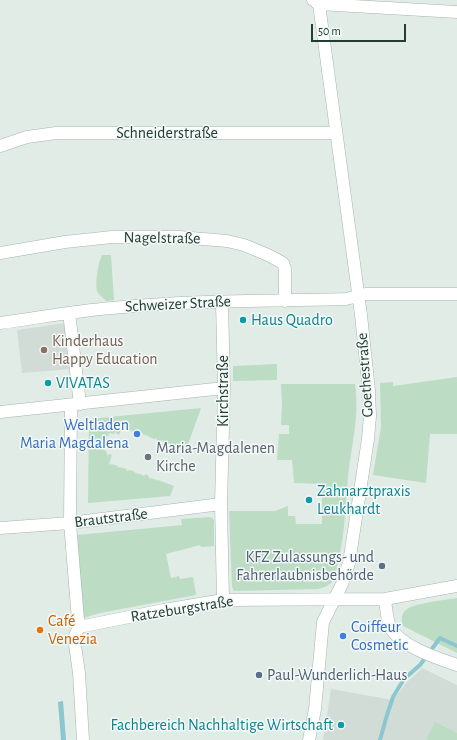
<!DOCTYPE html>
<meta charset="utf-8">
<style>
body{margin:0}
#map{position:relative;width:457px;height:740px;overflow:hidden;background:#e2ece7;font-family:"Alegreya Sans",sans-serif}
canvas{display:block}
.scale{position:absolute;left:311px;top:24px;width:95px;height:18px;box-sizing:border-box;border:2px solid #233c35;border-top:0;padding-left:5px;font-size:12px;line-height:14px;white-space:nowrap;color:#233c35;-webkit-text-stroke:3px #f3f9f6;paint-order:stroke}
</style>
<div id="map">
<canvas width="457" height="740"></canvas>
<div class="scale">50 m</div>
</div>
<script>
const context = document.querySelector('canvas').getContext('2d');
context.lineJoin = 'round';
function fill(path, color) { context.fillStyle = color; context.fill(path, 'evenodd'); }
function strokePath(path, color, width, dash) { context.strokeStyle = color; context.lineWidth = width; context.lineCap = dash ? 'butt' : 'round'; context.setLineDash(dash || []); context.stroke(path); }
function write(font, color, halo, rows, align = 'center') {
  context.font = font + ' "Alegreya Sans",sans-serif'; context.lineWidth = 3; context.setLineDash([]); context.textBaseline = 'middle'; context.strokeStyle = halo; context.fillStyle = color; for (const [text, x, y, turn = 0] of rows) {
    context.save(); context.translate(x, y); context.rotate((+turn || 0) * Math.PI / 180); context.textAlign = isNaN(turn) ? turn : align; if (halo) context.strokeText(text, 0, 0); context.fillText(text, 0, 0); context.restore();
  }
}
const built = new Path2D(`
 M66 323 72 369 22 373 17 330Z
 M422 668 457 685V740H323L331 689 393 700 407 682 416 674Z`);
const green = new Path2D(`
 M102 255H111L114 300 106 301C103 298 99 295 97 291 95 282 98 263 102 255Z
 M277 364V380L233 381V366Z
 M457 377V434H430L426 483 373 475 381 427 380 383 393 382V386Z
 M281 384H355C360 416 351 446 348 478 345 507 345 537 337 566 336 571 335 578 331 583 328 586 322 588 318 589L234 591 232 587 229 511H275L288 506V516H295L296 524H322V484L294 483 292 460H277L279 434H289V425H281L282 406Z
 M201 408 186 450 170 444V443L169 444 163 442V440L158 442 156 438 155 439 149 437 148 435V436L142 434 143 433 140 432 139 433 132 431V429L131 431 123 428V426L119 435 115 432 114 434 108 433 109 435 105 438H103L105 439 103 443H101L103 445 104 449 103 450H105L107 453V456L109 454 112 455 109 465 111 464 118 466V468L119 467 127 469 126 471 129 470 128 471 130 470 135 472 136 474V473L143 475V476L147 474 150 479 151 478 157 480 156 481 158 480 174 486 170 496 88 503 89 419Z
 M210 517 212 518 214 520V546L201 547 200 545 166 554 171 578 179 576 180 579 193 577 196 595 100 613 83 618 77 535 182 525 181 519Z
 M457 598V653L403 626C401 620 401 613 407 609 415 603 446 600 457 598Z
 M435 722 457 733V740H426Z`);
const water = new Path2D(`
 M63 701 66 740H61L58 702Z`);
const stream = new Path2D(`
 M380 740 387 715 393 697 404 679 420 665 440 638 457 646`);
const minor = new Path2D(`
 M313 0 319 4 457 12
 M0 146 27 137 56 133H336
 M0 253 65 242 112 237H179L227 241 244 245 268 255 283 263 285 269V301
 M222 302 224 388 221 504 223 600
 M69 313 80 404
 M0 323C37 318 74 311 112 308 189 300 268 301 346 299L366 294H457
 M71 405 70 523 78 620 80 624
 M0 412 224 388
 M0 528 70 523 221 504
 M385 599C386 608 387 619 390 627 401 647 437 658 457 665
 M80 624 84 626 164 610 223 600 385 599 457 586
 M80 624 74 638 79 673 83 740
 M309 740 315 709 323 622 342 584 349 563 368 439 370 416 369 391 361 315 319 4`);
const markers = [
 [243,320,4,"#0f9aa8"],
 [44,350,4,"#8d6e63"],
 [48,383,4,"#0f9aa8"],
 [137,434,4,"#3f7fe0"],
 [148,457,4,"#6b7280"],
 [309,500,4,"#0f9aa8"],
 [382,566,4,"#5c6f8a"],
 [40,630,4,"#e8710a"],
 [343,636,4,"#3f7fe0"],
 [259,675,4,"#5c6f8a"],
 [341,725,4,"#0f9aa8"]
];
const streetNames = [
 ["Schneiderstraße",167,133],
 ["Nagelstraße",162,238,1],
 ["Schweizer Straße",178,304,-3],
 ["Goethestraße",365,375,-94],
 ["Kirchstraße",223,391,-90],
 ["Brautstraße",111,518,-7],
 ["Ratzeburgstraße",182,609,-9]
];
const cultureNames = [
 ["Haus Quadro",251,320],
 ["VIVATAS",56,383],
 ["Zahnarztpraxis",317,491],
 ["Leukhardt",317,509],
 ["Fachbereich Nachhaltige Wirtschaft",333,725,"right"]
];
const educationNames = [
 ["Kinderhaus",52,341],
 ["Happy Education",52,359]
];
const shopNames = [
 ["Weltladen",129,425],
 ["Maria Magdalena",129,443],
 ["Coiffeur",351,627,"left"],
 ["Cosmetic",351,645,"left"]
];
const worshipNames = [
 ["Maria-Magdalenen",156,448],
 ["Kirche",156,466]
];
const serviceNames = [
 ["KFZ Zulassungs- und",374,557],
 ["Fahrerlaubnisbehörde",374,575],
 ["Paul-Wunderlich-Haus",267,675,"left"]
];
const foodNames = [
 ["Café",48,621],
 ["Venezia",48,639]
];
fill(built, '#d1dcd6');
fill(green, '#bcdcc4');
fill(water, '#8cc6cf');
strokePath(stream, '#8cc6cf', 4);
strokePath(minor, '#a5b4ae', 13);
strokePath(minor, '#fff', 12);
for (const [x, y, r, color] of markers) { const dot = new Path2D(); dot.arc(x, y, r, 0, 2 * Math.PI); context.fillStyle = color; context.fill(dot); strokePath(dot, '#f3f9f6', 1.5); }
write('16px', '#233c35', '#f3f9f6', streetNames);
write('16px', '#0d838f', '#f3f9f6', cultureNames, 'left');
write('16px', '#785e54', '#f3f9f6', educationNames, 'left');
write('16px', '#366cbe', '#f3f9f6', shopNames, 'right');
write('16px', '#5b616d', '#f3f9f6', worshipNames, 'left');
write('16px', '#4e5e75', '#f3f9f6', serviceNames, 'right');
write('16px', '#c56008', '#f3f9f6', foodNames, 'left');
</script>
